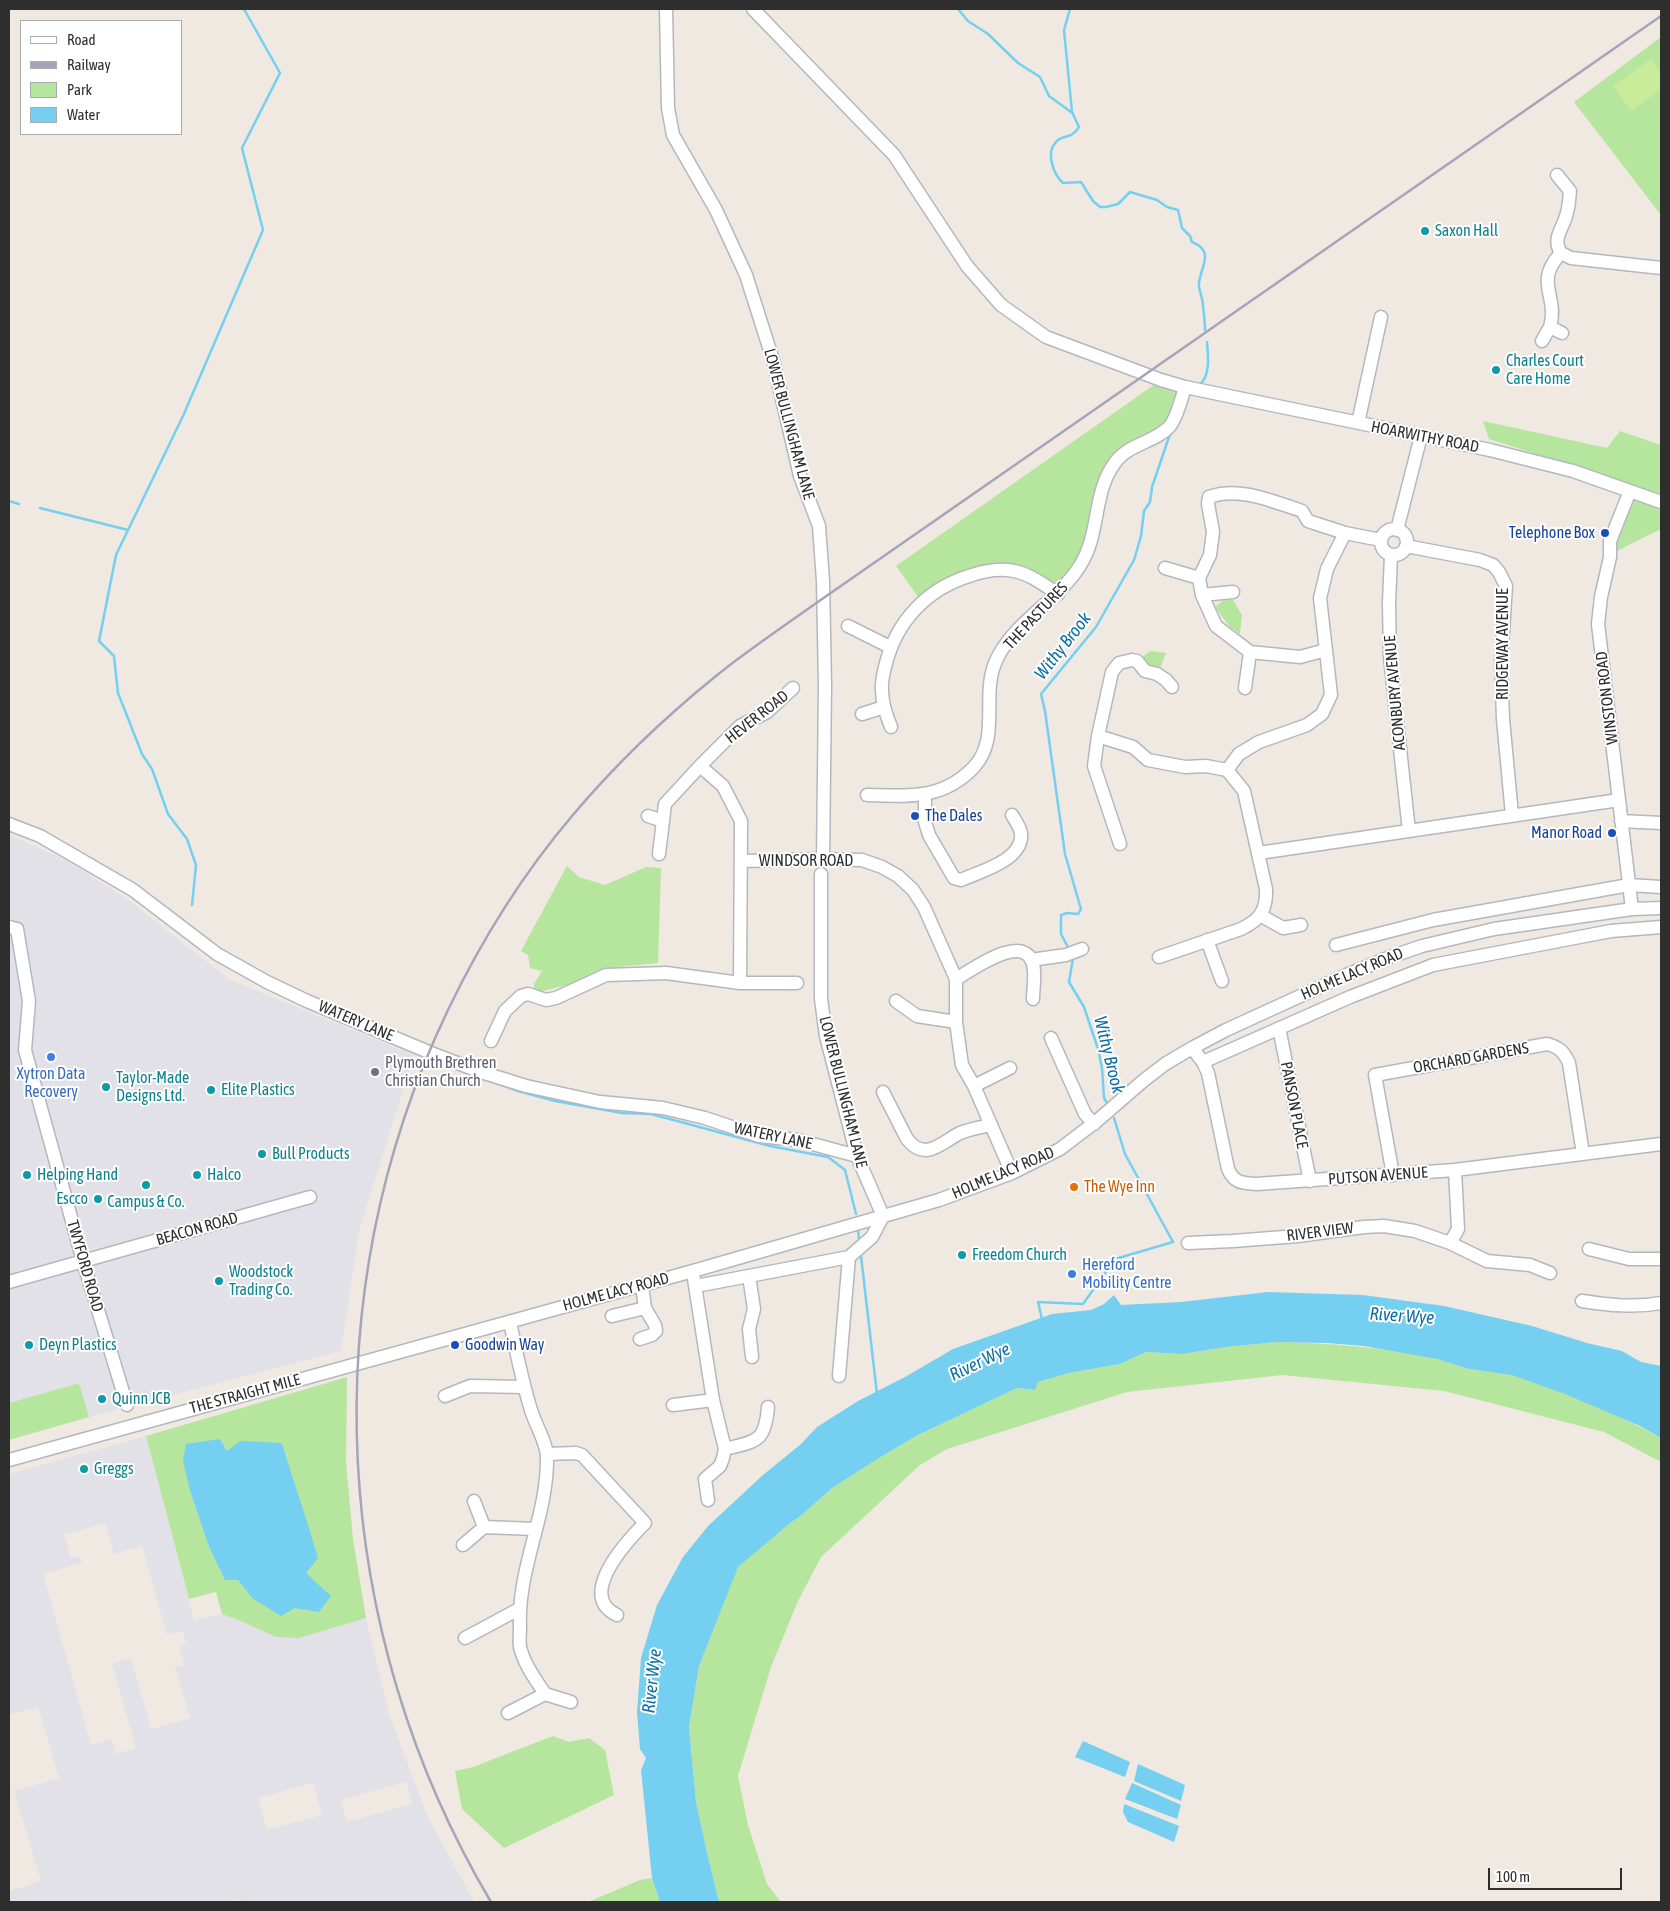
<!DOCTYPE html>
<style>
body{margin:0}
#map{position:relative;width:1670px;height:1911px;overflow:hidden;background:#efe9e1;font-family:"Asap Condensed",sans-serif}
canvas{display:block}
.frame{position:absolute;inset:0;border:10px solid #2e2e2e;pointer-events:none}
.legend{position:absolute;left:20px;top:20px;width:162px;height:115px;box-sizing:border-box;background:#fff;border:1px solid #ababab;margin:0;padding:6px 9px;list-style:none;font-size:15px;color:#2e2e2e}
.legend li{display:flex;align-items:center;gap:10px;height:25px}
.legend b{width:25px;border:1px solid #ababab}
.scale{position:absolute;left:1488px;top:1868px;width:134px;height:22px;box-sizing:border-box;border:2px solid #2e2e2e;border-top:0;padding-left:6px;font-size:15px;line-height:18px;white-space:nowrap;color:#2e2e2e;-webkit-text-stroke:4px #fff;paint-order:stroke}
</style>
<div id="map">
<canvas width="1670" height="1911"></canvas>
<div class="frame"></div>
<ul class="legend">
<li><b style="height:6px;background:#fff"></b>Road</li>
<li><b style="height:6px;background:#a3a6b8"></b>Railway</li>
<li><b style="height:14px;background:#b6e59e"></b>Park</li>
<li><b style="height:14px;background:#75cff0"></b>Water</li>
</ul>
<div class="scale">100 m</div>
</div>
<script>
const context = document.querySelector('canvas').getContext('2d');
context.lineJoin = 'round';
function fill(path, color) { context.fillStyle = color; context.fill(path, 'evenodd'); }
function strokePath(path, color, width, dash) { context.strokeStyle = color; context.lineWidth = width; context.lineCap = dash ? 'butt' : 'round'; context.setLineDash(dash || []); context.stroke(path); }
function write(font, color, halo, rows, align = 'center') {
  context.font = font + ' "Asap Condensed",sans-serif'; context.lineWidth = 4; context.setLineDash([]); context.textBaseline = 'middle'; context.strokeStyle = halo; context.fillStyle = color; for (const [text, x, y, turn = 0] of rows) {
    context.save(); context.translate(x, y); context.rotate((+turn || 0) * Math.PI / 180); context.textAlign = isNaN(turn) ? turn : align; if (halo) context.strokeText(text, 0, 0); context.fillText(text, 0, 0); context.restore();
  }
}
const industrial = new Path2D(`
 M9 835 64 859 127 899 230 980 414 1055 359 1231 341 1351 89 1417 78 1383 9 1403Z
 M146 1436 194 1620 222 1614 299 1638 366 1618 389 1714 426 1813 474 1902H241L240 1899 231 1902H9V1892L41 1881 14 1791 59 1778 38 1707 11 1714 9 1707V1474ZM105 1523 114 1554 142 1546 167 1635 182 1631 186 1643 179 1646 184 1665 175 1667 190 1718 151 1729 131 1658 112 1664 136 1748 116 1754 112 1739 91 1745 43 1574 82 1563 80 1556 71 1558 64 1535ZM406 1782 412 1804 347 1822 341 1800ZM313 1783 322 1815 267 1830 258 1798Z`);
const green = new Path2D(`
 M1661 37V215L1574 102Z
 M1158 382 1185 387 1170 420 1113 462 1093 535 1056 594 1000 569 921 601 896 566Z
 M1483 421 1607 448 1620 431 1661 445V494L1489 439Z
 M1632 499 1661 509V529L1615 552 1616 538Z
 M1224 600H1233L1242 615 1240 634 1230 627 1215 607Z
 M1150 651 1166 653 1160 668H1151L1143 660 1144 656Z
 M567 866 579 877 605 885 646 867 661 868 658 963 617 967 567 985 534 993V984L542 971 530 968 528 955 521 951Z
 M1277 1342C1331 1343 1383 1347 1436 1359 1447 1361 1458 1366 1469 1369 1484 1372 1500 1371 1514 1375 1564 1391 1615 1413 1661 1438V1462L1604 1432 1444 1391 1283 1375 1127 1392 947 1449 920 1465 821 1557 798 1601 771 1667 738 1776 748 1825 767 1884 781 1902H719L708 1857 696 1802 689 1727 699 1666 738 1566 789 1524 803 1514 832 1488 879 1458 916 1436 1017 1388 1034 1390 1038 1382 1069 1373 1120 1364 1146 1352 1182 1354 1226 1347Z
 M347 1377 346 1462 353 1539 366 1618 299 1638 276 1637 241 1621 222 1614 216 1592 189 1599 146 1436ZM220 1439 227 1451 282 1443 292 1477 306 1573 252 1598 238 1580H225L209 1547 190 1491Z
 M79 1383 89 1417 9 1440V1403Z
 M553 1736 569 1742 589 1738 605 1750 614 1795 504 1848 462 1809 455 1771 473 1767Z
 M652 1878 660 1902H588L640 1880Z`);
const pitch = new Path2D(`
 M1651 59 1661 73V89L1631 111 1613 86Z`);
const water = new Path2D(`
 M1268 1292 1363 1295 1444 1306 1532 1326 1587 1343 1622 1351 1641 1362 1661 1366V1438L1640 1426 1565 1394 1512 1375 1469 1369 1437 1359 1364 1346 1327 1343 1277 1342 1226 1347 1182 1354 1146 1352 1120 1364 1069 1373 1038 1382 1035 1390 1017 1388 916 1436 879 1458 832 1488 803 1514 789 1524 738 1567 699 1666 689 1727 696 1802 708 1857 719 1902H660L652 1878 641 1770 646 1758 640 1749 637 1712 641 1658 657 1605 683 1557 708 1526 763 1475 801 1444 817 1427 858 1401 905 1377 953 1349 1052 1314 1091 1310 1104 1304 1114 1295 1121 1305 1181 1302Z
 M220 1439 227 1451 240 1441 282 1443C293 1481 307 1519 318 1558L306 1573 331 1596 319 1612 295 1608 281 1616 252 1598 238 1580H225L209 1547 190 1491 183 1460 186 1444Z
 M1083 1741 1130 1762 1125 1777 1075 1757Z
 M1138 1764 1185 1785 1181 1801 1134 1781Z
 M1132 1783 1181 1805 1177 1819 1125 1799Z
 M1124 1804 1179 1826 1174 1842 1128 1822 1123 1812Z`);
const stream = new Path2D(`
 M958 9 968 21 988 34 1018 63 1040 77 1049 96 1071 112
 M1070 9 1064 30 1072 112 1079 127C1071 140 1063 134 1056 142 1045 153 1054 175 1063 183L1081 182 1093 201 1100 207H1106L1118 204 1130 192 1157 200 1167 207 1178 210 1182 228 1190 236 1192 242C1218 252 1197 271 1199 287 1200 293 1203 299 1203 306 1204 314 1205 322 1205 330
 M1199 385C1211 376 1208 355 1207 342
 M9 501 19 504
 M40 508 128 530
 M192 905 196 865 187 839 168 814 152 769 142 754 118 693 114 656 99 641 116 555 183 416 263 230 242 148 280 73 244 9
 M1069 949 1061 934V915L1067 913 1078 914 1081 909 1065 854 1045 711 1041 694 1096 627 1134 560 1141 536 1144 511 1150 502 1152 487 1170 434
 M1073 958 1069 982 1084 1007 1098 1049 1102 1068 1104 1098 1109 1106
 M494 1082 518 1091 555 1101 622 1113 651 1114 770 1146 828 1157 845 1170 856 1214
 M858 1229 859 1240
 M861 1256 877 1394
 M1042 1319 1038 1302 1083 1304 1115 1259 1173 1242 1125 1154 1114 1118`);
const minor = new Path2D(`
 M666 9 668 108 673 135 716 210 746 275 773 360 800 476 819 526 823 581 825 686 823 859
 M753 9 894 155 967 266 1001 305 1046 337 1161 380 1185 387 1490 450 1573 471 1661 502
 M1557 175 1570 191C1569 200 1569 208 1566 216 1562 230 1552 239 1561 253
 M1562 333 1550 327C1559 295 1533 283 1561 253L1571 258 1661 268
 M1542 341 1550 327
 M1358 423 1381 317
 M1630 491 1610 541V557L1601 597 1598 624 1632 909
 M1381 542a13 13 0 1 1 26 0a13 13 0 1 1-26 0Z
 M1397 530 1421 436
 M1406 546 1480 560 1493 565 1499 572 1506 586 1501 662 1503 719 1512 815
 M1391 555 1389 603 1390 657 1409 831
 M1165 568 1199 578
 M1202 595 1233 592
 M848 626 890 647
 M1326 650 1300 657 1250 652 1216 626 1202 595 1199 578 1210 555 1213 532 1208 504 1209 497C1239 486 1272 501 1302 511L1308 521 1345 533 1381 540
 M1245 688 1250 652
 M862 714 884 707
 M891 727C886 714 882 703 882 690 881 681 884 671 886 663 897 621 927 589 969 576 983 571 999 568 1014 571 1030 574 1044 585 1058 594
 M1098 736 1133 747 1148 760 1185 767 1206 766 1227 770 1244 791 1266 889C1267 910 1260 920 1241 929L1159 957
 M700 766 740 726 767 712 793 688
 M1227 770 1239 754 1259 742 1307 725 1322 714 1331 695 1320 598 1327 569 1345 533
 M867 795C908 796 942 800 973 768 1001 739 981 698 995 663 1011 623 1059 601 1081 564 1100 533 1093 493 1114 464 1128 443 1155 443 1170 426 1178 415 1181 400 1185 387
 M925 795V822L929 835 954 878 961 880C981 871 1024 860 1021 833 1020 827 1015 820 1012 815
 M648 816 663 821
 M1621 821 1661 823
 M9 824 40 836 133 890 217 954 267 982 307 1001 431 1053 481 1072 526 1086 600 1102 663 1108 705 1118 759 1136 798 1140 857 1156
 M1120 844 1094 766 1098 736 1112 672 1119 663 1132 660 1137 661 1145 671 1157 674 1166 680 1172 687
 M1259 853 1619 800
 M659 854 665 804 700 766 723 786 741 821 740 983H797
 M742 861 823 859 862 860 882 867 898 876 913 890 924 907 956 979V1022L962 1065 974 1086 1012 1173
 M1260 915 1283 928 1301 925
 M9 927 17 929 29 1001 25 1050 83 1261 127 1405
 M1207 940 1222 981
 M1336 945 1433 920 1629 885 1661 887
 M1031 960 1066 955 1082 949
 M956 979C972 970 1024 931 1033 964 1036 975 1033 988 1033 999
 M896 1001 917 1016 956 1022
 M1279 1028 1310 1181
 M1051 1038 1085 1114 1094 1124
 M491 1041 505 1011 521 996 528 994 546 1000 556 998 606 975 666 973 740 983
 M1192 1048 1203 1062 1208 1073 1228 1169C1234 1183 1242 1183 1256 1184L1455 1170 1661 1144
 M1203 1062 1350 997 1433 965 1611 931 1661 927
 M974 1086 1010 1068
 M883 1092 907 1139C925 1162 941 1143 960 1133 969 1129 981 1127 991 1125
 M1393 1175 1375 1075 1547 1044C1559 1047 1564 1052 1569 1063L1583 1154
 M1188 1243 1233 1241 1297 1236 1364 1227 1384 1226 1415 1231 1450 1243 1487 1261 1530 1265 1550 1273
 M1450 1243 1458 1229 1455 1170
 M1589 1249 1629 1259H1661
 M749 1276 754 1309 749 1329 752 1357
 M694 1279 713 1400 725 1449 723 1458 720 1466 705 1479 708 1500
 M9 1282 310 1197
 M696 1286 849 1257 872 1237 883 1216 857 1156 826 1036 821 999V874
 M1582 1301C1609 1305 1634 1308 1661 1303
 M612 1316 645 1308
 M510 1322C516 1351 522 1381 531 1410 535 1424 547 1443 547 1457 548 1516 517 1568 520 1628 520 1634 519 1641 520 1647 524 1664 536 1680 545 1694
 M640 1339 652 1335 656 1331 655 1325 645 1308 642 1286
 M839 1376 849 1257
 M445 1396 470 1386 524 1387
 M673 1405 713 1400
 M725 1449C756 1441 765 1443 768 1407
 M547 1454 576 1453 582 1455 645 1523C626 1542 576 1596 617 1615
 M9 1460 693 1271 939 1200 1012 1173 1060 1149 1098 1120 1143 1081 1165 1064 1192 1048 1226 1030 1344 976 1390 957 1422 946 1494 929 1632 909 1661 908
 M474 1501 484 1527 535 1529
 M463 1545 484 1527
 M465 1638 519 1609
 M508 1713 545 1694 571 1702`);
const rail = new Path2D(`
 M491 1902C330 1631 311 1295 448 1010 481 941 522 875 572 816 615 765 664 718 716 676 747 651 780 629 812 606L1661 16`);
const markers = [
 [1425,231,5,"#0f9aa8"],
 [1496,370,5,"#0f9aa8"],
 [1605,533,5,"#1a4fb4"],
 [915,816,5,"#1a4fb4"],
 [1612,833,5,"#1a4fb4"],
 [51,1057,5,"#3f7fe0"],
 [375,1072,5,"#6b7280"],
 [106,1087,5,"#0f9aa8"],
 [211,1090,5,"#0f9aa8"],
 [262,1154,5,"#0f9aa8"],
 [27,1175,5,"#0f9aa8"],
 [197,1175,5,"#0f9aa8"],
 [146,1185,5,"#0f9aa8"],
 [1074,1187,5,"#e8710a"],
 [98,1199,5,"#0f9aa8"],
 [962,1255,5,"#0f9aa8"],
 [1072,1274,5,"#3f7fe0"],
 [219,1281,5,"#0f9aa8"],
 [29,1345,5,"#0f9aa8"],
 [455,1345,5,"#1a4fb4"],
 [102,1399,5,"#0f9aa8"],
 [84,1469,5,"#0f9aa8"]
];
const cultureNames = [
 ["Saxon Hall",1435,231],
 ["Charles Court",1506,361],
 ["Care Home",1506,379],
 ["Taylor-Made",116,1078],
 ["Designs Ltd.",116,1096],
 ["Elite Plastics",221,1090],
 ["Bull Products",272,1154],
 ["Helping Hand",37,1175],
 ["Halco",207,1175],
 ["Escco",88,1199,"right"],
 ["Campus & Co.",146,1202,"center"],
 ["Freedom Church",972,1255],
 ["Woodstock",229,1272],
 ["Trading Co.",229,1290],
 ["Deyn Plastics",39,1345],
 ["Quinn JCB",112,1399],
 ["Greggs",94,1469]
];
const streetNames = [
 ["LOWER BULLINGHAM LANE",789,424,75],
 ["HOARWITHY ROAD",1425,437,11],
 ["THE PASTURES",1036,616,-47],
 ["RIDGEWAY AVENUE",1503,644,-90],
 ["ACONBURY AVENUE",1395,693,-95],
 ["WINSTON ROAD",1607,698,-97],
 ["HEVER ROAD",757,717,-38],
 ["WINDSOR ROAD",806,861],
 ["HOLME LACY ROAD",1352,974,-23],
 ["WATERY LANE",356,1021,23],
 ["ORCHARD GARDENS",1471,1058,-10],
 ["LOWER BULLINGHAM LANE",843,1092,76],
 ["PANSON PLACE",1294,1105,79],
 ["WATERY LANE",773,1136,12],
 ["HOLME LACY ROAD",1003,1173,-23],
 ["PUTSON AVENUE",1378,1176,-4],
 ["BEACON ROAD",197,1229,-16],
 ["RIVER VIEW",1320,1232,-7],
 ["TWYFORD ROAD",85,1266,74],
 ["HOLME LACY ROAD",616,1292,-15],
 ["THE STRAIGHT MILE",245,1394,-15]
];
const transitNames = [
 ["Telephone Box",1595,533],
 ["The Dales",925,816,"left"],
 ["Manor Road",1602,833],
 ["Goodwin Way",465,1345,"left"]
];
const worshipNames = [
 ["Plymouth Brethren",385,1063],
 ["Christian Church",385,1081]
];
const shopNames = [
 ["Xytron Data",51,1074],
 ["Recovery",51,1092],
 ["Hereford",1082,1265,"left"],
 ["Mobility Centre",1082,1283,"left"]
];
const foodNames = [
 ["The Wye Inn",1084,1187]
];
const waterNames = [
 ["Withy Brook",1063,646,-52],
 ["Withy Brook",1109,1055,76],
 ["River Wye",1402,1316,4],
 ["River Wye",980,1362,-26],
 ["River Wye",652,1681,-84]
];
fill(industrial, '#e3e1e8');
fill(green, '#b6e59e');
fill(pitch, '#c9ec9a');
fill(water, '#75cff0');
strokePath(stream, '#75cff0', 2.5);
strokePath(minor, '#b4b7c1', 15);
strokePath(minor, '#fff', 12);
strokePath(rail, '#a3a6b8', 2.5);
for (const [x, y, r, color] of markers) { const dot = new Path2D(); dot.arc(x, y, r, 0, 2 * Math.PI); context.fillStyle = color; context.fill(dot); strokePath(dot, '#fff', 2); }
write('16px', '#0d838f', '#fff', cultureNames, 'left');
write('16px', '#2e2e2e', '#fff', streetNames);
write('16px', '#164399', '#fff', transitNames, 'right');
write('16px', '#5b616d', '#fff', worshipNames, 'left');
write('16px', '#366cbe', '#fff', shopNames);
write('16px', '#c56008', '#fff', foodNames, 'left');
write('italic 18px', '#0d6fa3', '#fff', waterNames);
</script>
